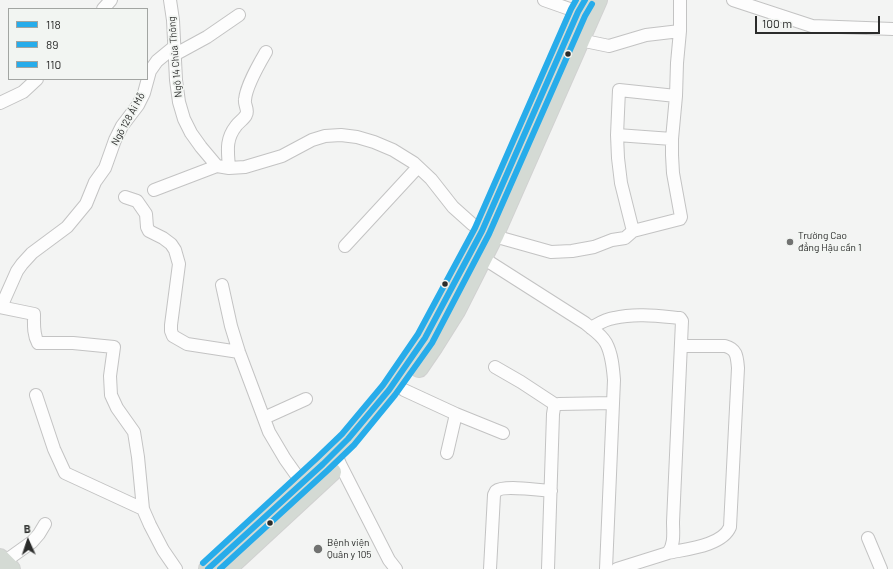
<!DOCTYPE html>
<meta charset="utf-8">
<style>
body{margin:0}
#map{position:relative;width:893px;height:569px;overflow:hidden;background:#f3f4f3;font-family:Barlow,sans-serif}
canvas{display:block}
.legend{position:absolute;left:8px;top:8px;width:140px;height:72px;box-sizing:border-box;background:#f2f5f2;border:1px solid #a2a5a2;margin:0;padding:5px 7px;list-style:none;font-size:12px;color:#2b2c2b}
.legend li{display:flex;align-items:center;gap:8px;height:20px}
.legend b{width:20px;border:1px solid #a2a5a2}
.north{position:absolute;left:8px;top:521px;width:40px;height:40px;-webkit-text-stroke:3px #f2f5f2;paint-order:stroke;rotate:357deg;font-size:11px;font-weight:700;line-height:16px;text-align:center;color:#2b2c2b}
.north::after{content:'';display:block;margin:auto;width:14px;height:18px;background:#2b2c2b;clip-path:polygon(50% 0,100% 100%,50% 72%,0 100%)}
.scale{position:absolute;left:755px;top:16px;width:125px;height:18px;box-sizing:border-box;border:2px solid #2b2c2b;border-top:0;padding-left:5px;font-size:12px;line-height:14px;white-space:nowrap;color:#2b2c2b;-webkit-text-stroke:3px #f2f5f2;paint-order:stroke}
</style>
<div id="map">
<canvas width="893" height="569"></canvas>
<ul class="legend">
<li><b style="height:5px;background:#27acea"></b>118</li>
<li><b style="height:5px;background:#27acea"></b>89</li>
<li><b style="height:5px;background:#27acea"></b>110</li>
</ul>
<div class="north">B</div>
<div class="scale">100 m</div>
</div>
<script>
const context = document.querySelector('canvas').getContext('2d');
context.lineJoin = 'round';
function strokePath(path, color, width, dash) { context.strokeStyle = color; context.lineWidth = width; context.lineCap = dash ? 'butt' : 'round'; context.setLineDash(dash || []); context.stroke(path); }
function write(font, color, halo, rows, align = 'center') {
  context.font = font + ' Barlow,sans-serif'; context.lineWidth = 3.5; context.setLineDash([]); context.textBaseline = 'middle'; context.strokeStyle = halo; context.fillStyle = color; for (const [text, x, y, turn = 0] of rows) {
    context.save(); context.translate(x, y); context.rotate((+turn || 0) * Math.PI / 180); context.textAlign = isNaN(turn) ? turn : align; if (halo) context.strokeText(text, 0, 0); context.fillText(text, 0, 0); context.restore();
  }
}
const minor = new Path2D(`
 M170 0 173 20 176 80 179 102 184 119 191 133 201 147 217 166 229 168 245 167 282 156 312 140 325 136 341 135 357 137 374 142 393 150 414 163 431 179 453 207 472 224 482 231 494 236 551 252 572 251 594 247 612 240 625 238 633 231 680 219 681 217 673 173 672 155V139L676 96 677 63 680 31V0
 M544 0 578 12
 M733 0 812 26 893 29
 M103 9 111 0
 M580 40 609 46 646 35 680 31
 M174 55 207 37 239 15
 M0 103 23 92 37 79
 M617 135 672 139
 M229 168C228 152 225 140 236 126 239 122 244 119 246 115 249 110 244 105 245 100 246 86 259 64 266 52
 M154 190 217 166
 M125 197 137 201 146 214 147 227 149 231 163 238 171 244 175 250 179 264 171 325V331L173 336 187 344 239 352
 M633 231 621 183 618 158 617 135 619 90 676 96
 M345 246 418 167
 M483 258 585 323C592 329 601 334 606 343 612 354 613 368 614 380L606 569
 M222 285 231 326 239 352 269 432 285 459 302 483
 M0 307 34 314C34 324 33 334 38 343H73L114 347 110 376 111 395 117 408 134 432 138 457 143 509 150 525 163 550 176 569
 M1 307 17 271 22 264 32 253 67 227 86 204 95 182 105 168 115 140 122 126 138 105 144 93 150 71 157 61 174 47
 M591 328C598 324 605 319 614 318 635 313 658 316 680 318L682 321 673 522C673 532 675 544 668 553L617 569
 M495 367 521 382 556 405
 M404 390 456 414 503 433
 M36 395 54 449 65 473 143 509
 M264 418 306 399
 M335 452 340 464 389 560 396 569
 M447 453 456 414
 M868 538 881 569
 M668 553C686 549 722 546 730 527L738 368C737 357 737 349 725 346H681
 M4 562 32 542 39 534 45 524
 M490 569 494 495 496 491C503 485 540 490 551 491
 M548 569 553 414 554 408 556 405 559 404 613 403`);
const highway = new Path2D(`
 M419 368 434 346 456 311 494 236 598 0
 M0 558 11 569
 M208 569 323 464 348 439 389 390 425 338 447 298 482 231 578 12 585 0
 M227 569 332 472`);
const bus1 = new Path2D(`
 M208 569 323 464 348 439 389 390 425 338 482 231 578 12 585 0`);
const bus2 = new Path2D(`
 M220 569 328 470 354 445 395 395 432 343 489 234 585 16 592 4`);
const bus3 = new Path2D(`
 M203 563 317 458 342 434 383 385 418 334 475 228 571 9 576 0`);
const markers = [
 [568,54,3.5,"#2b2c2b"],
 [790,242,4,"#717271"],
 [445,284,3.5,"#2b2c2b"],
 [270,523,3.5,"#2b2c2b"],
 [318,549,5,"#717271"]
];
const streetNames = [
 ["Ngõ 14 Chùa Thông",175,57,-95],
 ["Ngõ 128 Ái Mỗ",128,119,-61]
];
const poiNames = [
 ["Trường Cao",798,236],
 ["đẳng Hậu cần 1",798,248],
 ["Bệnh viện",327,543],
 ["Quân y 105",327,555]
];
strokePath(minor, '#c3c3c3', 14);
strokePath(highway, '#d1d1d1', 20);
strokePath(minor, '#fdfdfd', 12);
strokePath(highway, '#d4dad4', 18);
strokePath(bus1, '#27acea', 6);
strokePath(bus2, '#27acea', 6);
strokePath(bus3, '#27acea', 6);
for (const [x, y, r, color] of markers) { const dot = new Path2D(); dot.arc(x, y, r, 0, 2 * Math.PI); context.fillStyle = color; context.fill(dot); strokePath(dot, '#f2f5f2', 1.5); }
write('10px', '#2b2c2b', '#f2f5f2', streetNames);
write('10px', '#2b2c2b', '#f2f5f2', poiNames, 'left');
</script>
